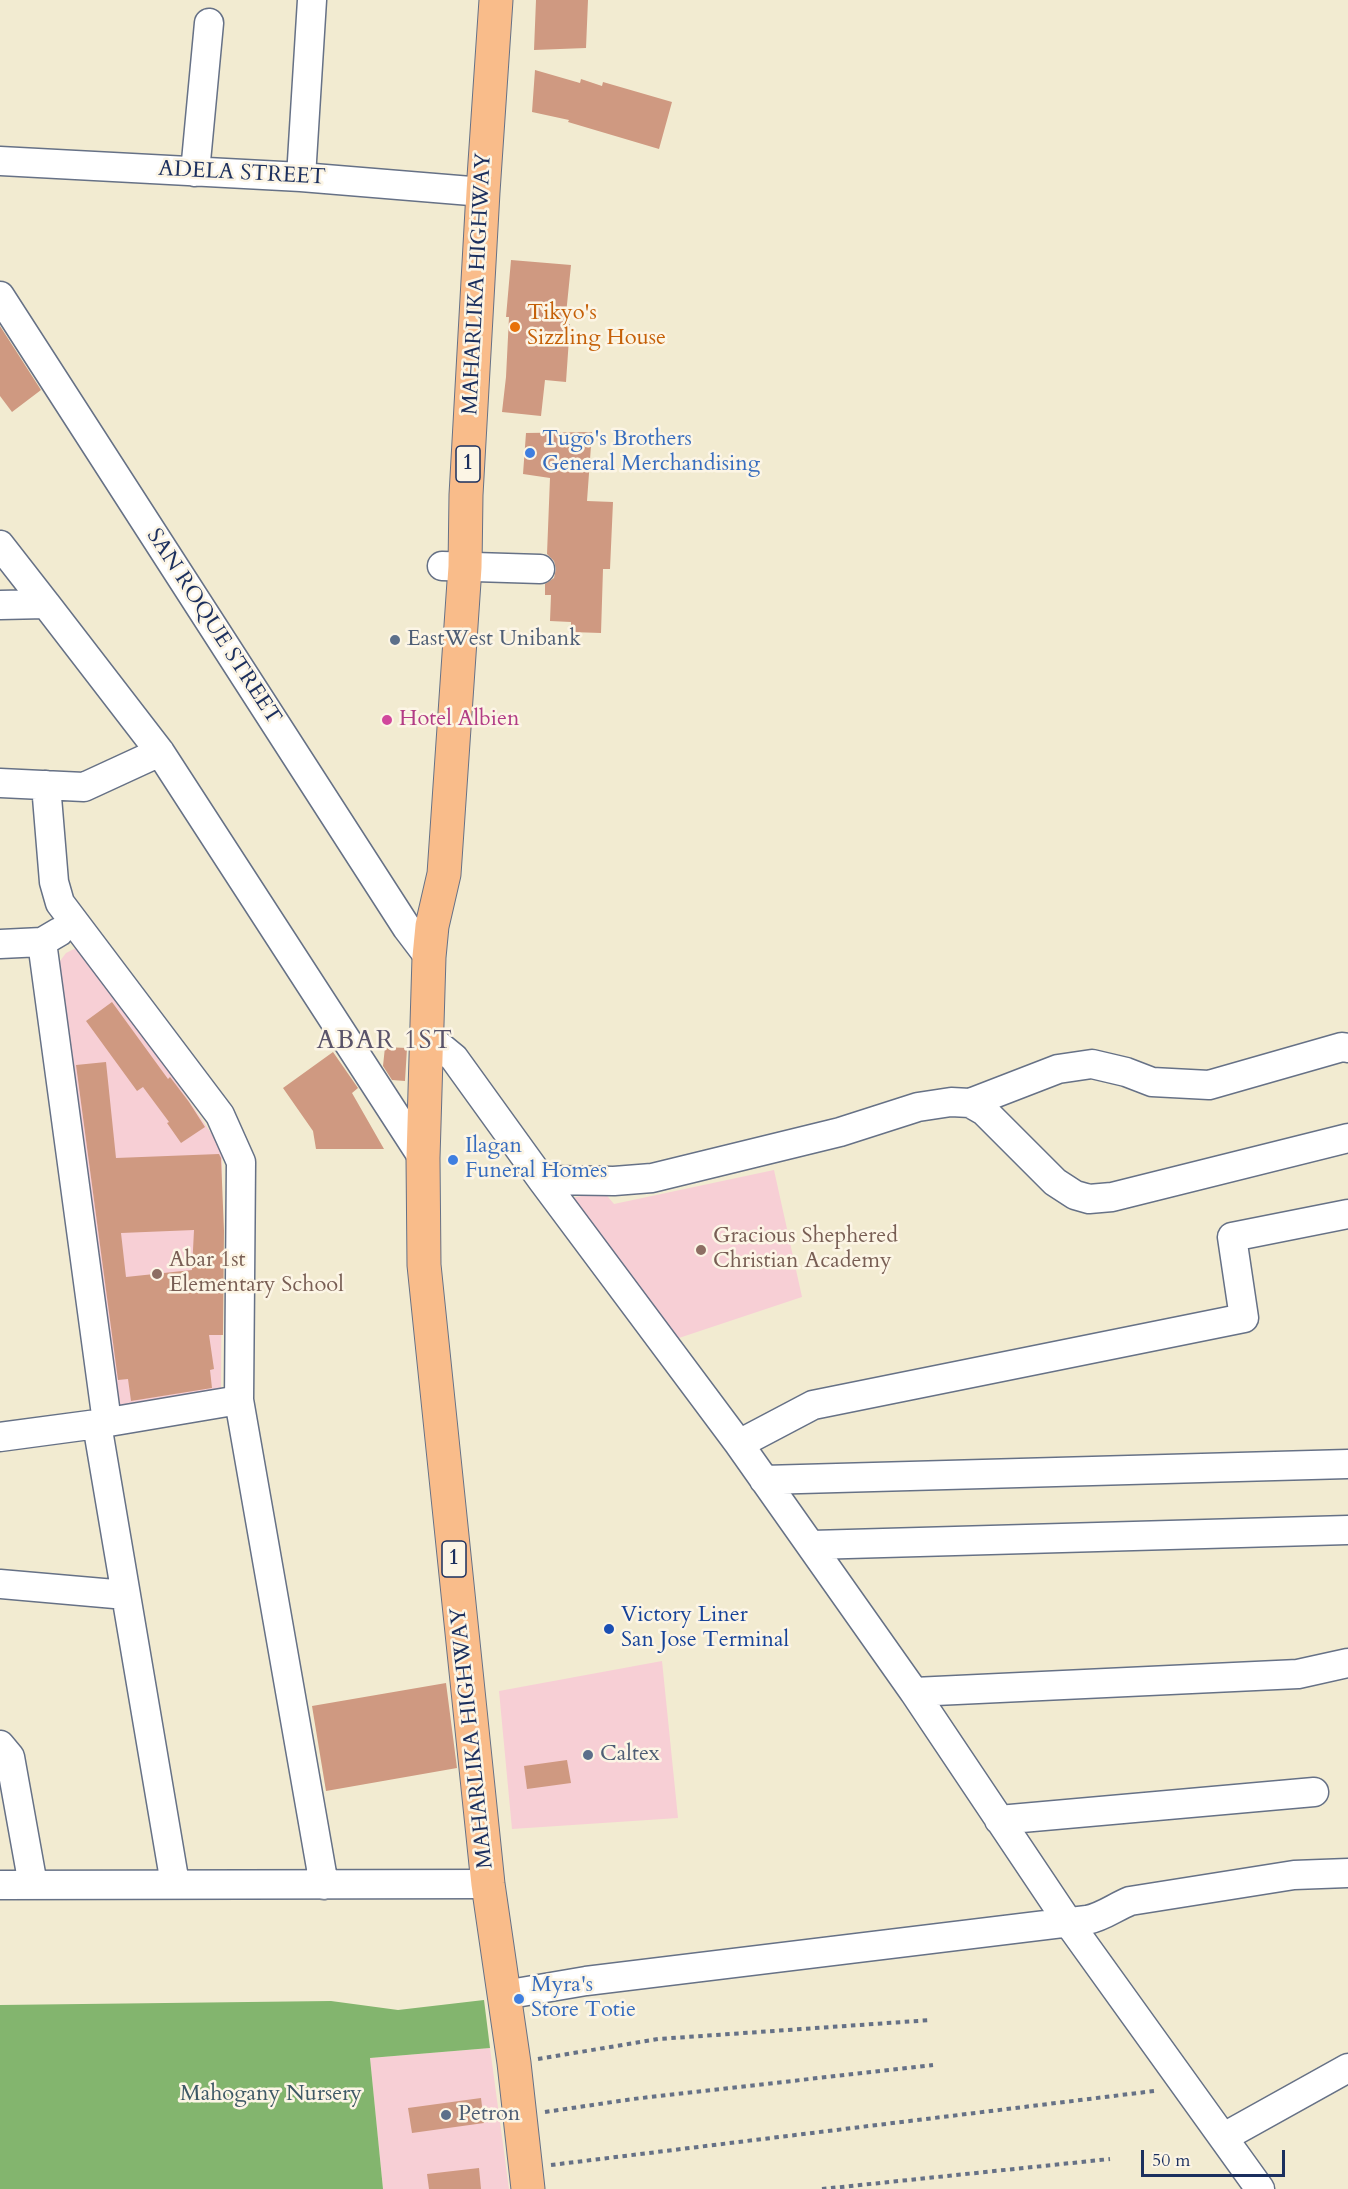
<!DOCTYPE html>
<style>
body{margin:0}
#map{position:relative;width:1348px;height:2189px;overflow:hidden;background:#f2ebd1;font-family:Cardo,serif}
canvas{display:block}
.scale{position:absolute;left:1141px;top:2150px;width:144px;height:27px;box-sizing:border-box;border:3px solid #1b2f5e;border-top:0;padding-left:8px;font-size:18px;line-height:21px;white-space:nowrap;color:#1b2f5e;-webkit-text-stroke:4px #fcf5e5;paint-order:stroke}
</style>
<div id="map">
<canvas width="1348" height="2189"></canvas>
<div class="scale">50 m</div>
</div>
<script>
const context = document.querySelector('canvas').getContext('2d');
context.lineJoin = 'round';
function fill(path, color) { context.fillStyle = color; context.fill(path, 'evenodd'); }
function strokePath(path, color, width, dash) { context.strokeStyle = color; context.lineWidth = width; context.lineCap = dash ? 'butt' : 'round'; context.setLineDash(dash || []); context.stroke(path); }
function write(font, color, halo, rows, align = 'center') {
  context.font = font + ' Cardo,serif'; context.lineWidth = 5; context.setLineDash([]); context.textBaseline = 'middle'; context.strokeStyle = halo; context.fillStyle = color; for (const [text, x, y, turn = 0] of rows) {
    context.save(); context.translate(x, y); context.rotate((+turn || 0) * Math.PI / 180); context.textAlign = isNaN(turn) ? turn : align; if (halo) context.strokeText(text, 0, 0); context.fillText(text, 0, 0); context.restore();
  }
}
const built = new Path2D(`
 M82 945 222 1149 221 1399 110 1415 56 970 60 961 66 953Z
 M774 1170 802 1297 673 1340 572 1198 603 1191 614 1204Z
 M662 1661 678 1818 512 1829 499 1691Z
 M490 2048 509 2189H383L370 2058Z`);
const forest = new Path2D(`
 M484 2000 490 2048 370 2058 383 2189H0V2005L331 2001 398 2010Z`);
const building = new Path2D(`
 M536 0H588L586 48 534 50Z
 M535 70 580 83 581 79 602 86 603 82 672 102 659 149 568 122 569 120 532 112Z
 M511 260 571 265 565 324H570L566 382 545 380 541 416 502 412 506 377 509 317H506Z
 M0 326 41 390 12 412 0 396Z
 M592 432 587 501 613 502 610 569H603L601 633 571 632V622L550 621 551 595H545V584L554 578 556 569 554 561 547 554 550 478 523 474 526 433Z
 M112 1002 168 1079 170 1077 189 1102 205 1127 181 1143 167 1123 169 1122 143 1087 137 1091 86 1021Z
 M385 1047 407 1048 405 1081 392 1080 383 1066Z
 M333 1052 358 1088 352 1093 384 1149H316L313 1131 283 1088Z
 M106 1062 116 1158 219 1154 221 1158 224 1231 223 1335H209L214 1369 210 1370 212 1388 131 1401 128 1379 118 1380 76 1065ZM194 1230 192 1270 126 1277 121 1233Z
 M446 1683 457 1768 326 1791 312 1706Z
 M567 1760 571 1783 527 1789 524 1766Z
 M481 2098 484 2123 412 2133 408 2108Z
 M479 2168 481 2189H429L427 2174Z`);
const path = new Path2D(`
 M538 2059 658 2039 931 2020
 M545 2112 633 2099 933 2065
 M551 2165 1154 2091
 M822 2189 1110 2159`);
const minor = new Path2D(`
 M0 161 301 177 483 192
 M195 172 209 23
 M301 177 312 0
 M0 296 407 928 429 957
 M0 545 46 604
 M442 566 540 569
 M0 605 46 604 160 752 423 1158
 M0 783 84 787 160 752
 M46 785 54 882 60 903 220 1115 241 1162 239 1400 324 1885
 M42 942 107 1422
 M0 944 42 942 59 932
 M426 1035 454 1058 542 1180 739 1444 914 1692 1068 1922 1260 2189
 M970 1103 1058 1069 1092 1064 1126 1072 1152 1082 1209 1085 1342 1047 1348 1048
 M542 1180 614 1181 652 1178 840 1132 918 1107 951 1102 970 1103 984 1111 1055 1182 1075 1195 1089 1199 1112 1197 1348 1138
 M97 1424 175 1884
 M0 1437 97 1424 239 1400
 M739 1444 813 1405 1244 1318 1232 1237 1348 1214
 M764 1480 1348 1464
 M812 1545 1348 1530
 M0 1584 126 1595
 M914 1692 1298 1674 1348 1663
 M0 1745 10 1757 33 1885
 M999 1820 1314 1792
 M0 1885 488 1884
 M504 1995 586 1981 1087 1920C1103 1917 1115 1907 1130 1901L1294 1875 1348 1873
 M1224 2137 1348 2068`);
const highway = new Path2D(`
 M496 0 483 192 466 495 465 567 444 874 432 926 429 957 423 1158 424 1265 488 1884 514 2063 528 2189`);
const markers = [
 [515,327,6,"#e8710a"],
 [530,453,6,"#3f7fe0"],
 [395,640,6,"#5c6f8a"],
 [387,720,6,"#d1479c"],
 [453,1160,6,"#3f7fe0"],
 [701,1250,6,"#8d6e63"],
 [157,1274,6,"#8d6e63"],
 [609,1629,6,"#1a4fb4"],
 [588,1755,6,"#5c6f8a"],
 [519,1999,6,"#3f7fe0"],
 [446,2115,6,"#5c6f8a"]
];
const shields = [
 [468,464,24],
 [454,1559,24]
];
const shieldNames = [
 ["1",468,464],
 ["1",454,1559]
];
const streetNames = [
 ["ADELA STREET",242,174,3],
 ["MAHARLIKA HIGHWAY",478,284,-87],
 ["SAN ROQUE STREET",213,627,57],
 ["MAHARLIKA HIGHWAY",473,1738,-96]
];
const foodNames = [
 ["Tikyo's",527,314],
 ["Sizzling House",527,339]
];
const shopNames = [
 ["Tugo's Brothers",542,440],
 ["General Merchandising",542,465],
 ["Ilagan",465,1147],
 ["Funeral Homes",465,1172],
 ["Myra's",531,1986],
 ["Store Totie",531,2011]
];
const serviceNames = [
 ["EastWest Unibank",407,640],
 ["Caltex",600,1755],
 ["Petron",458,2115]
];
const hotelNames = [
 ["Hotel Albien",399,720]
];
const educationNames = [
 ["Gracious Shephered",713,1237],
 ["Christian Academy",713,1262],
 ["Abar 1st",169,1261],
 ["Elementary School",169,1286]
];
const transitNames = [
 ["Victory Liner",621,1616],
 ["San Jose Terminal",621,1641]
];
const parkNames = [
 ["Mahogany Nursery",271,2095]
];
const quarterNames = [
 ["ABAR 1ST",385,1042]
];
fill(built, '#f7cfd5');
fill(forest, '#83b56e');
fill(building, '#cf9981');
strokePath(minor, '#667186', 31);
strokePath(highway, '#667186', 35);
strokePath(path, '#667186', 4, [4.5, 4.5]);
strokePath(minor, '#fff', 28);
strokePath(highway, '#f9bc8a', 33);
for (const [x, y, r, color] of markers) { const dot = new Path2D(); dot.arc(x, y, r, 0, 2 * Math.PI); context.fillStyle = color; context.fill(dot); strokePath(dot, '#fcf5e5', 2); }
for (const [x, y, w] of shields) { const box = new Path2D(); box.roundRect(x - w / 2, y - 18, w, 36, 4.5); context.fillStyle = '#fcf5e5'; context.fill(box); strokePath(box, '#1b2f5e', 1.5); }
write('bold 21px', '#1b2f5e', null, shieldNames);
write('22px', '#1b2f5e', '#fcf5e5', streetNames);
write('22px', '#c56008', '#fcf5e5', foodNames, 'left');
write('22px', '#366cbe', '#fcf5e5', shopNames, 'left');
write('22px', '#4e5e75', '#fcf5e5', serviceNames, 'left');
write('22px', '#b23c85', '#fcf5e5', hotelNames, 'left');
write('22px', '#785e54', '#fcf5e5', educationNames, 'left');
write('22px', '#164399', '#fcf5e5', transitNames, 'left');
write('22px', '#3d5866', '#fcf5e5', parkNames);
context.letterSpacing = '1.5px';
write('26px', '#5a546a', '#fcf5e5', quarterNames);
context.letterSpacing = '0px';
</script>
